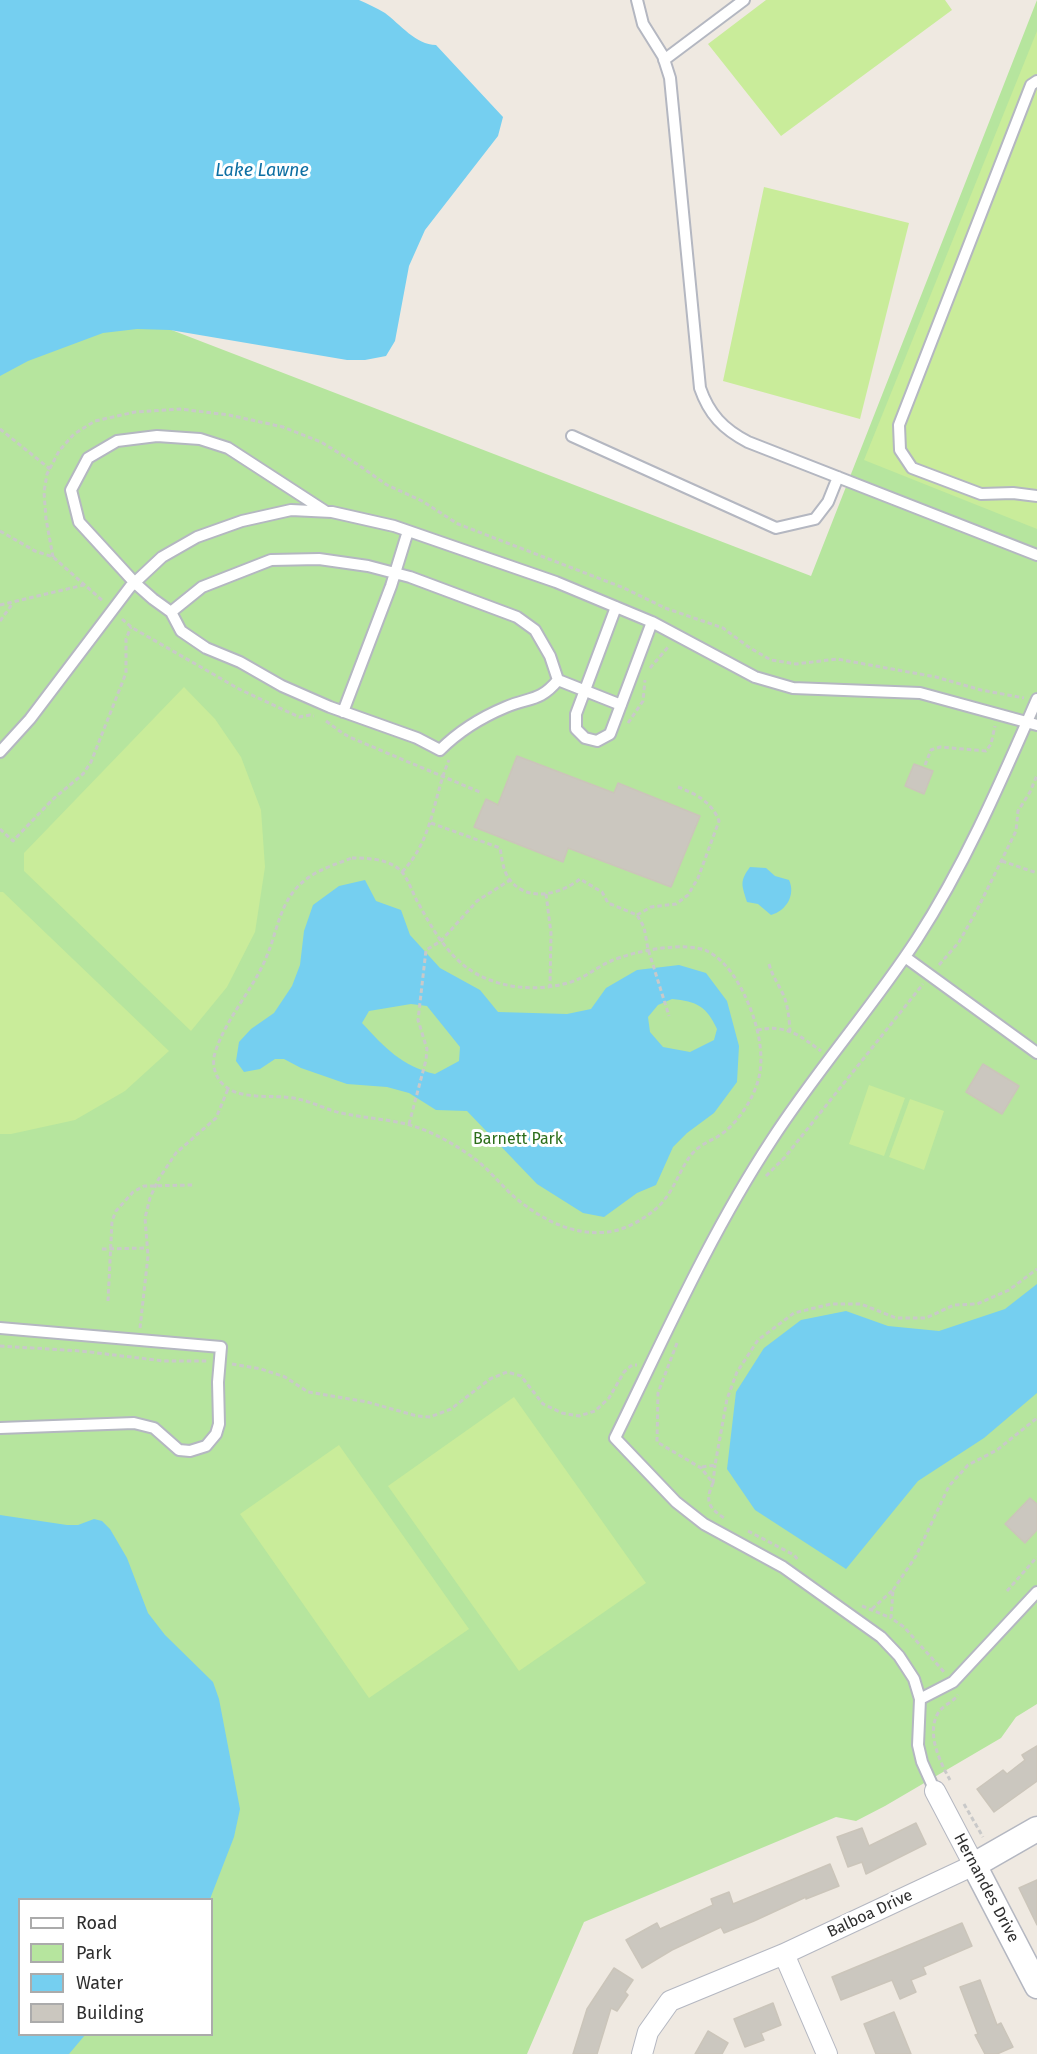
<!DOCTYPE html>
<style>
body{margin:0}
#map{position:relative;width:1037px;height:2054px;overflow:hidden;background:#efe9e1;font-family:"Fira Sans",sans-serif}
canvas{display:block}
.legend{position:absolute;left:18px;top:1898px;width:195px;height:138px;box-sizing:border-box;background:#fff;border:2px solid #ababab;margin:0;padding:8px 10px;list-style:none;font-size:18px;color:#2e2e2e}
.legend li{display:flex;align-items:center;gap:12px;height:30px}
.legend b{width:30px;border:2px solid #ababab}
</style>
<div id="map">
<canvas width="1037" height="2054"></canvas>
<ul class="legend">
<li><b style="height:8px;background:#fff"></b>Road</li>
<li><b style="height:16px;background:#b6e59e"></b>Park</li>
<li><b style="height:16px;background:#75cff0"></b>Water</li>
<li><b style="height:16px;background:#cbc7bf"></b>Building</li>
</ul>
</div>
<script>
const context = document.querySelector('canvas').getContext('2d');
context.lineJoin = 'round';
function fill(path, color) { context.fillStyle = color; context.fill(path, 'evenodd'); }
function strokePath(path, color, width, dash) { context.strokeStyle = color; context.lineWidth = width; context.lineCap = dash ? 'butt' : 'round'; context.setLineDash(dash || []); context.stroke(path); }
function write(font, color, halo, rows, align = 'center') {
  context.font = font + ' "Fira Sans",sans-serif'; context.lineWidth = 6; context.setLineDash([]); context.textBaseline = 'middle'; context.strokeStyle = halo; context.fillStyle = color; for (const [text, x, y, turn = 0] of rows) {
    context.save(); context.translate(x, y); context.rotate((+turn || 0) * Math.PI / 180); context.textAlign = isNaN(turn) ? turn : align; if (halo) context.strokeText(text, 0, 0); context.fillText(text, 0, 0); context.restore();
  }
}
const green = new Path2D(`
 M1037 0V1704L1016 1717 1001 1738 885 1806 856 1821 836 1817 584 1922 527 2054H0V264L811 576ZM20 1900H212V2034H20Z`);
const pitch = new Path2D(`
 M766 0H945L952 10 781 136 708 44Z
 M1037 31V529L864 460Z
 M764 187 909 223 860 419 723 381Z
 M184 687 215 719 241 757 261 810 265 867 255 932 227 987 191 1031 24 871V853Z
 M0 892H3L169 1051 125 1091 75 1120 11 1134H0Z
 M869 1085 905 1098 884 1156 849 1144Z
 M910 1099 944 1111 924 1170 889 1157Z
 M514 1397 646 1583 519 1671 388 1486Z
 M339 1445 469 1629 369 1698 240 1514Z`);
const water = new Path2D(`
 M0 0H359C368 4 377 8 385 13 400 24 416 45 436 45L503 117 498 136 425 230 409 266 395 341 386 356 365 360H347L170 330 137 329 103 333 28 361 0 376Z
 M750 867 766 868 775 876 789 880C796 895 786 911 771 915L758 904 747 902C742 885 739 882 750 867Z
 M365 880 376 901 401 910 410 935 440 968 480 990 498 1012 567 1014 591 1009 606 988 637 970 679 965 706 973 727 1001 739 1046 737 1082 714 1113 687 1133 673 1147 656 1185 637 1193 604 1217 583 1213 537 1184 467 1111 436 1110 409 1093 387 1087 347 1084 301 1068 284 1059H275L260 1069 244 1072 236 1061 239 1042 251 1029 274 1013 292 986 300 965 304 931 313 905 339 886ZM672 999C697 1001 707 1007 717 1029L714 1040 690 1052 663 1047 650 1032 648 1017 658 1005ZM411 1004 427 1006 460 1047 459 1061 435 1074C402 1066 385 1048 362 1023L369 1011Z
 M1037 1284V1393L984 1438 918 1481 846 1569 755 1510 727 1469 736 1392 764 1348 801 1320 846 1311 888 1326 939 1331 1005 1309Z
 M0 1515 67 1525H78L94 1519 102 1521 110 1529 127 1558 148 1613 165 1635 213 1682 219 1699 240 1809 234 1837 210 1899 20 1900V2034L85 2035 69 2054H0Z`);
const building = new Path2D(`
 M517 756 614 793 618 783 700 816 671 887 568 848 563 862 474 827 486 799 498 805Z
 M914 764 933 771 924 794 905 786Z
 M983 1064 1019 1086 1002 1114 966 1092Z
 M1030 1498 1037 1504V1530L1025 1543 1005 1524Z
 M1037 1746V1781L994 1812 977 1789 1003 1770 1007 1774 1025 1760 1022 1755Z
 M916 1823 926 1844 866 1874 862 1862 848 1867 837 1837 862 1828 869 1846Z
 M830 1864 839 1886 806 1899V1897L754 1921 724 1933 721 1927 672 1950 642 1968 626 1940 657 1923 660 1929 713 1905 711 1899 729 1892 733 1904Z
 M1037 1880V1925L1019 1888Z
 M962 1923 972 1946 923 1967 926 1974 911 1980 916 1992 900 1999 892 1980 841 2000 832 1977Z
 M614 1968 633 1980 625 1992 628 1995 617 2011 611 2008 597 2054H573L587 2009Z
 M980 1980 997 2025 1001 2023 1013 2047 997 2054H985L975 2035 978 2034 960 1987Z
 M773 2003 781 2025 761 2033 764 2040 745 2047 734 2019Z
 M894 2012 911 2054H876L864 2024Z
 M708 2031 728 2043 722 2054H695Z`);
const path = new Path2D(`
 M0 429 50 469
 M0 531 35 551 53 557 104 602
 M53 557 46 519 44 492 47 474 59 451 74 434 95 421 135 412 180 409 229 415 283 427 321 442 357 464 387 485 422 501 458 524 624 588 665 608 723 628 750 648 771 660 796 664 837 659 936 677 981 690 1024 698
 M0 605 84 585
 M122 619 131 627 239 689 299 717 310 715 314 716
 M0 621 13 603
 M650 668 669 646
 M326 721C336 728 342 734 354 739L482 793
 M628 723 643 701 645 680
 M925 765 931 750 940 747 986 751 991 744 995 726
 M431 823 500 848C502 858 503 872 510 880 528 903 561 894 580 879L602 892 608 903 637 915 644 927 648 949 669 1016
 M0 829 13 841 52 800 83 774 91 762 126 673V639L131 627
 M352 858C369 858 390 859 402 872 408 879 412 891 416 899 434 932 453 967 490 980 516 990 545 990 571 982 586 977 597 967 611 961 634 951 684 941 707 951 725 960 737 979 745 996 756 1019 765 1051 759 1077 754 1099 736 1126 717 1137 708 1142 698 1146 692 1154 681 1167 676 1185 665 1199 653 1215 627 1230 608 1232 575 1236 544 1221 518 1200 503 1188 491 1171 475 1159 459 1147 440 1136 422 1129 396 1119 368 1119 341 1113 327 1110 313 1102 298 1099 274 1093 237 1103 220 1081 214 1073 212 1062 215 1053 226 1017 255 988 268 953 276 933 280 908 294 891 309 872 331 866 352 858Z
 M1002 861 1037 873
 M402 872C434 838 432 800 449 760
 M546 894 551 933 550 985
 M637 915 651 907 676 904 688 895 698 878 719 821C712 802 696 794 678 787
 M769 964C772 975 777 982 782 992 788 1004 789 1018 790 1031
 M939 965 959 942 977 910 1016 831 1018 811 1030 792 1037 775
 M757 1030C786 1024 799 1035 821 1051
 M409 1124 426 1060 427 1049 418 1020 426 950 441 941 477 901 510 880
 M766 1176 785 1157 923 984
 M102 1249 147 1248
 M108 1301 112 1221 116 1211 133 1192 144 1186 193 1185
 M140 1328 148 1256 145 1218 150 1198 158 1180 176 1153 216 1118 228 1089
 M677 1343 658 1393 657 1442 701 1468 713 1483C705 1501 708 1507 724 1518
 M0 1346 81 1351 164 1361H208
 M232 1364 261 1369 285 1377 308 1392 367 1402 417 1416 430 1417 451 1409 490 1379 507 1372 521 1376 543 1404 562 1413 579 1416 595 1411 609 1398 624 1372 632 1365H637
 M702 1467 715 1465 727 1399 737 1372 758 1340 794 1313 831 1304H861L896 1318H926L954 1305 977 1304 1009 1290 1037 1269
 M713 1483 715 1465
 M748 1531 794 1555 799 1561
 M893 1590 916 1556 949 1486 968 1465 997 1450 1037 1418
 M1007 1591 1037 1557
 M862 1606 891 1618
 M872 1609 893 1590 891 1618 904 1627 945 1673
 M950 1780C940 1762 927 1735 937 1715 941 1706 952 1703 958 1695
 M964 1804 983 1837`);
const service = new Path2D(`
 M637 0 643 24 663 56 670 78 700 388C709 414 723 429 748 442L1037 555
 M664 60 744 0
 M1037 81 1031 85 899 425 900 450 912 468 981 494 1013 493 1037 496
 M572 436 776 528 815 519 828 502 838 477
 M325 511 228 448 200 439 157 436 117 441 88 458 71 490 79 522 135 583 153 599 171 612 202 587 271 560 319 559 368 566 410 577 517 617 535 630 550 656 558 680
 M616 607 576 714V729L585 738 597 741 610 734 652 622
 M171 612 181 631 206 648 240 662 282 686 330 707 417 738 440 750C458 732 482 717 506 707 529 697 540 702 558 680
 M558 680 621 705
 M343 712 391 586 408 531
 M0 752 30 719 130 587 162 557 197 537 242 521 291 510 332 512 394 526 556 582 652 622 755 677 793 688 920 693 1037 725
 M905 957 1037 1053
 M0 1328 221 1347 218 1382 219 1424 216 1434 206 1446 190 1451 179 1450 154 1428 134 1423 0 1428
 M920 1699 953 1682 1037 1592
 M935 1791 922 1762 918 1745 920 1699 914 1679 899 1656 881 1637 783 1567 704 1524 676 1502 615 1438C664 1338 710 1234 771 1141 816 1071 872 1008 917 939 966 863 1001 781 1037 699`);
const minor = new Path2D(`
 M784 1954 827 2054
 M642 2054 648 2032 670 2001 784 1954 974 1865 935 1791`);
const tertiary = new Path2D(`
 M1037 1829 974 1865 1037 1986`);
const parkNames = [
 ["Barnett Park",518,1140]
];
const streetNames = [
 ["Hernandes Drive",986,1888,62],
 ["Balboa Drive",870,1914,-25]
];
const waterNames = [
 ["Lake Lawne",262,171]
];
fill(green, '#b6e59e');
fill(pitch, '#c9ec9a');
fill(water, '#75cff0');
fill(building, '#cbc7bf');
strokePath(building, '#cbc5ba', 1.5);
strokePath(service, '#b4b7c1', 14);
strokePath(minor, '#b4b7c1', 22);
strokePath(tertiary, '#b4b7c1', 27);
strokePath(path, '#c9c9c9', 3, [4.5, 3]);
strokePath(service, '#fff', 10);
strokePath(minor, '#fff', 20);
strokePath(tertiary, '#fff', 24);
write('16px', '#2c6e1b', '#fff', parkNames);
write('16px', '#2e2e2e', '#fff', streetNames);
write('italic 18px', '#0d6fa3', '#fff', waterNames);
</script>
